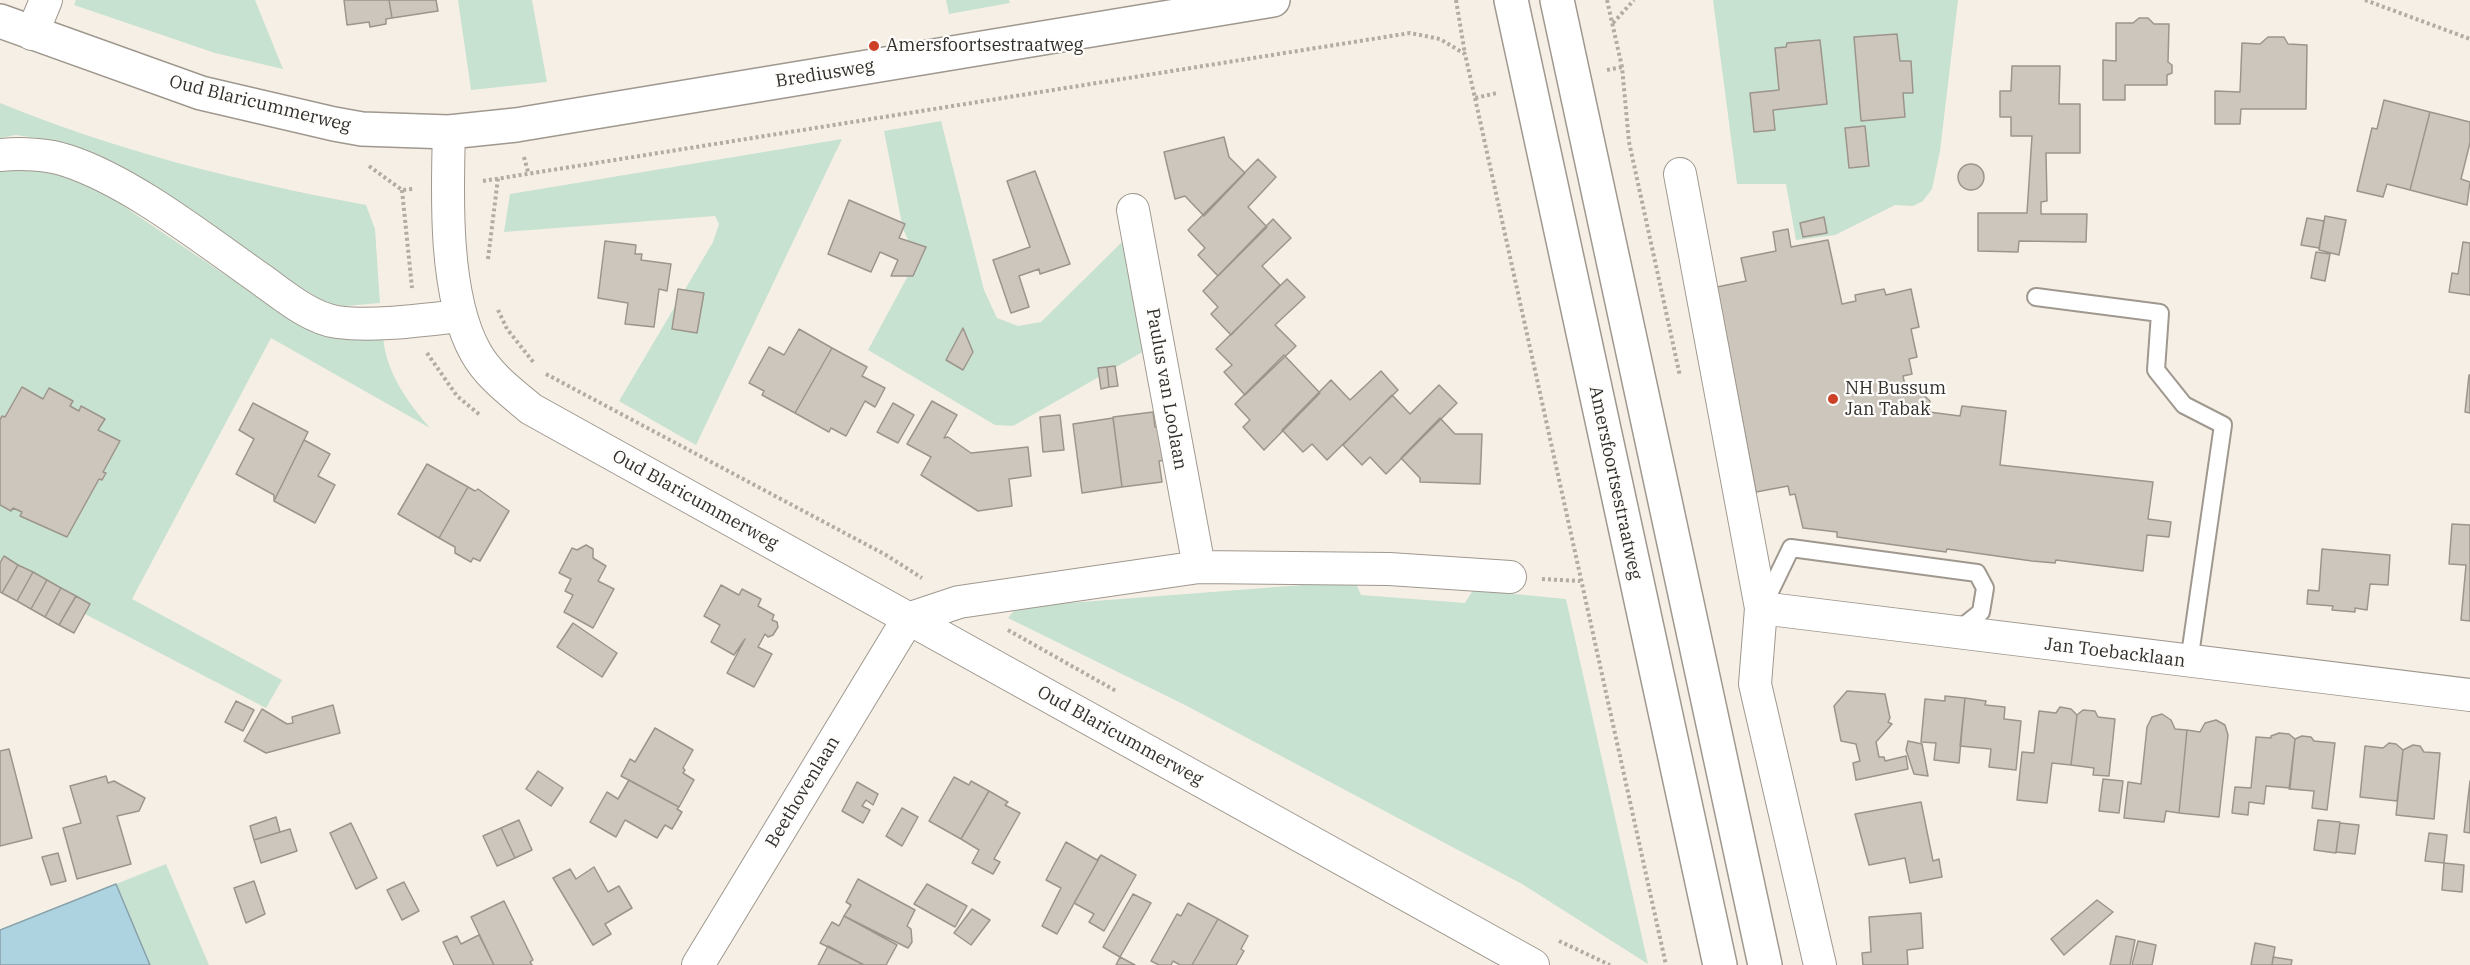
<!DOCTYPE html>
<style>
body{margin:0}
canvas{display:block;background:#f6efe5}
</style>
<canvas width="2470" height="965"></canvas>
<script>
const context = document.querySelector('canvas').getContext('2d');
context.lineJoin = 'round';
function fill(path, color) { context.fillStyle = color; context.fill(path, 'evenodd'); }
function strokePath(path, color, width, dash) { context.strokeStyle = color; context.lineWidth = width; context.lineCap = dash ? 'butt' : 'round'; context.setLineDash(dash || []); context.stroke(path); }
function write(font, color, halo, rows, align = 'center') {
  context.font = font + ' "IBM Plex Serif",serif'; context.lineWidth = 4.5; context.setLineDash([]); context.textBaseline = 'middle'; context.strokeStyle = halo; context.fillStyle = color; for (const [text, x, y, turn = 0] of rows) {
    context.save(); context.translate(x, y); context.rotate((+turn || 0) * Math.PI / 180); context.textAlign = isNaN(turn) ? turn : align; if (halo) context.strokeText(text, 0, 0); context.fillText(text, 0, 0); context.restore();
  }
}
const green = new Path2D(`
 M76 0H255L283 69 215 53 74 5Z
 M458 0H532L547 82 471 90Z
 M946 0H1009L1010 3 949 14Z
 M1713 0H1958L1940 151 1932 189 1923 201 1913 206 1895 205 1835 235 1796 240 1786 184H1737Z
 M0 103C117 151 241 182 366 205L375 229 380 303 345 306 326 303 259 261 191 209 110 163 64 142 16 135 0 138Z
 M941 121 984 290 997 318 1018 326 1041 322 1131 233 1160 342 1013 426 995 425 868 350 910 272 913 251 903 229 884 131Z
 M842 139 696 445 619 401 713 242 719 224 715 216 504 232 510 194Z
 M35 167 72 178 107 195 295 322 333 337 383 336C386 373 407 401 430 428L271 338 132 599 282 680 266 708 0 570V171Z
 M1355 581 1361 595 1465 603 1473 590 1566 599 1648 964 1522 884 1187 706 1008 618 1017 607Z
 M166 864 209 965H150L116 884Z`);
const water = new Path2D(`
 M116 884 150 965H0V930Z`);
const building = new Path2D(`
 M344 0H389L392 18 386 19V24L370 27 369 22 347 25Z
 M389 0H436L438 11 392 18Z
 M2139 18H2148L2154 24H2169L2168 62 2172 65V73L2167 75V85H2125V100H2103V60L2116 61V23H2133Z
 M1897 34 1900 61H1911L1913 93H1903L1905 117 1861 121 1854 37Z
 M2268 37H2284L2288 44 2307 45 2306 109H2241L2240 124H2215V91L2240 92 2242 43 2260 44Z
 M1820 40 1827 104 1773 110 1775 130 1754 132 1750 93 1779 90 1775 48 1786 47 1787 43Z
 M2012 66H2060L2059 104H2080V153H2046L2047 201 2041 202V214H2087L2086 242 2019 241 2018 252 1978 251V213H2027L2032 136H2011V117H2000V91H2011Z
 M2384 100 2430 112 2410 190 2387 184 2383 197 2357 191 2372 128 2377 129Z
 M2430 112 2470 122V143L2461 179 2470 182 2467 205 2410 190Z
 M1865 126 1869 166 1849 168 1845 128Z
 M1224 137 1229 157 1245 173 1204 216 1185 196 1175 199 1164 152Z
 M1258 159 1276 177 1248 207 1267 227 1218 276 1198 255 1205 248 1188 230Z
 M1958 177a13 13 0 1 1 26 0a13 13 0 1 1-26 0Z
 M1035 171 1070 264 1040 274 1039 269 1019 276 1029 307 1011 313 993 260 1030 247 1007 181Z
 M849 200 905 224 899 238 926 247 913 276H891L898 260 880 252 871 272 828 254Z
 M2325 216 2346 220 2339 255 2319 250Z
 M1824 217 1827 233 1803 237 1800 223Z
 M2307 218 2324 221 2319 248 2301 245Z
 M1273 219 1291 238 1262 266 1280 285 1231 335 1211 314 1218 307 1203 291Z
 M1788 229 1791 247 1828 240 1842 304 1856 301 1855 295 1884 289 1886 295 1911 289 1919 327 1911 329 1917 357 1909 359 1912 374 1903 376 1906 390 1916 388 1930 401 1929 412 1960 416 1962 406 2006 411 2000 465 2153 482 2148 519 2171 522 2169 537 2147 535 2143 571 2056 560 2055 563 2032 561 1947 549 1946 552 1837 537V532L1803 528 1795 494 1790 495 1788 486 1756 492 1717 287 1746 281 1741 258 1776 251 1773 232Z
 M605 241 636 245 635 254H642L641 260 671 264 667 291 659 289 654 327 625 324 628 303 598 298Z
 M2463 242 2470 243V295L2449 292 2452 273 2458 274Z
 M2316 252 2330 254 2325 281 2311 278Z
 M1287 279 1305 297 1275 325 1296 346 1245 395 1224 372 1232 365 1216 349Z
 M678 289 704 293 697 333 672 329Z
 M963 328 973 352 963 370 946 360Z
 M799 329 832 348 795 413 762 395 764 391 749 383 769 347 784 355Z
 M832 348 867 367 862 376 885 388 875 407 865 401 846 436 831 428 829 432 795 413Z
 M1284 355 1320 393 1264 450 1243 427 1250 420 1235 404Z
 M1115 366 1118 386 1109 387 1107 367Z
 M1107 367 1109 387 1101 389 1098 368Z
 M1381 371 1398 390 1327 460 1312 444 1303 452 1282 430 1331 380 1350 400Z
 M2469 375H2470V413L2465 412Z
 M1439 385 1457 403 1386 474 1370 457 1362 465 1343 445 1392 395 1410 414Z
 M22 387 43 399 49 388 73 401 70 406 79 411 81 406 105 419 98 430 120 441 103 472 106 473 102 480 99 479 67 537 20 516 22 512 13 508 11 511 0 505V420L2 416 5 417Z
 M932 401 957 415 944 438 948 437 971 453 1028 447 1031 476 1009 479 1012 506 978 511 921 475 931 457 907 444Z
 M253 403 308 432 274 501V495L236 474 254 439 239 430Z
 M893 403 914 415 898 443 877 432Z
 M1153 412 1155 427 1171 424 1175 459 1159 461 1162 482 1122 487 1113 417Z
 M1060 415 1064 450 1043 452 1040 417Z
 M1113 418 1122 487 1082 493 1073 424Z
 M1440 418 1455 434H1482L1480 484 1420 482V478L1401 458Z
 M304 440 330 454 318 476 335 485 315 523 274 501Z
 M427 464 468 487 439 538 398 514Z
 M468 487 475 491 478 489 509 511 480 561 473 558 471 562 455 553V547L439 538Z
 M2452 524 2470 525V621L2461 620 2466 565 2449 564Z
 M586 545 593 549V558L606 566 598 581 614 589 593 628 564 612 573 595 565 591 571 579 559 573 572 548 577 550Z
 M2322 549 2390 555 2388 585 2370 584 2367 610 2355 608V612L2332 610 2333 606 2307 604 2308 590 2319 591Z
 M4 556 18 565 2 593 0 592V563Z
 M18 565 33 572 17 601 2 593Z
 M33 572 47 580 31 609 17 601Z
 M47 580 61 588 45 617 31 609Z
 M721 585 739 595 742 589 761 599 758 606 774 615 772 620 777 622 778 627 773 635 768 637 765 634 758 647 772 654 754 687 727 673 745 639 734 655 711 642 720 625 704 616Z
 M61 588 76 596 59 625 45 617Z
 M76 596 90 604 74 633 59 625Z
 M573 623 617 653 602 677 557 647Z
 M1847 691 1885 694 1890 718 1888 722 1892 724 1876 742 1879 757H1884L1885 761 1906 756 1908 769 1856 780 1853 763 1860 761 1856 744 1841 741 1834 706Z
 M1945 696 1965 698 1959 763 1934 760 1936 743 1921 742 1925 699 1945 701Z
 M1965 698 1986 701 1985 705 2005 707 2004 719 2021 721 2016 770 1989 767 1991 749 1960 746Z
 M236 701 254 710 243 731 225 722Z
 M333 705 340 733 266 753 244 741 262 709 287 724 293 723 292 717Z
 M2060 707 2071 709 2077 715 2071 765 2052 763 2047 803 2017 800 2022 752 2034 753 2039 711 2056 713Z
 M2083 710 2095 711 2098 717 2115 719 2109 776 2093 775 2094 768 2071 765 2077 715Z
 M2162 714 2171 720 2175 729 2187 730 2179 813 2166 811 2164 822 2124 818 2128 782 2141 784 2147 727 2152 717Z
 M2216 720 2225 725 2228 735 2219 817 2179 813 2187 730 2200 732 2205 723Z
 M655 728 693 750 683 768 685 770 683 773 694 780 679 807 621 776 630 759 635 762Z
 M2279 733 2289 734 2295 739 2290 788 2266 786 2264 804 2249 802 2248 815 2232 813 2235 787 2251 788 2256 737 2271 738V736Z
 M2302 736 2311 737 2314 741 2335 743 2327 810 2312 808 2314 791 2289 789 2295 739Z
 M1908 741 1922 744 1928 776 1914 774 1906 750Z
 M2389 743 2396 744 2403 750 2397 801 2360 797 2365 746 2383 748Z
 M2413 745 2420 746 2424 752 2440 753 2434 819 2396 815 2403 750Z
 M9 749 32 838 0 846V751Z
 M538 771 563 788 551 806 526 789Z
 M106 776 108 783 114 781 145 798 139 811 117 816 131 864 77 879 63 828 81 823 70 786Z
 M954 777 969 785 971 781 989 791 961 839 929 821Z
 M2103 779 2123 781 2119 813 2099 811Z
 M629 780 679 807 677 809 682 812 672 829 665 825 657 838 625 820 616 837 590 822 607 792 618 799Z
 M2470 781V833L2464 832Z
 M857 782 878 794 873 805 866 800 862 806 870 810 863 823 842 811Z
 M989 791 1008 802 1005 805 1020 813 994 859 1000 862 993 874 972 863 979 850 961 839Z
 M1921 802 1933 861 1939 859 1942 877 1910 883 1905 858 1869 865 1855 814Z
 M902 808 918 817 902 846 886 836Z
 M276 817 280 832 254 840 250 826Z
 M519 820 532 850 515 858 501 828Z
 M2318 820 2340 822 2336 853 2314 850Z
 M351 823 377 878 356 889 330 833Z
 M2340 823 2359 825 2355 854 2336 852Z
 M501 828 515 858 497 866 483 836Z
 M290 829 297 851 261 863 254 840Z
 M2429 833 2447 835 2444 863 2425 861Z
 M1066 842 1097 860 1101 855 1057 934 1042 926 1061 888 1046 880Z
 M58 853 66 881 51 885 42 857Z
 M1101 855 1136 875 1104 931 1089 922 1094 914 1074 903Z
 M2444 863 2464 865 2462 892 2442 890Z
 M594 867 608 892 619 886 632 908 605 924 611 934 593 945 553 878 570 869 576 879Z
 M858 879 915 910 907 926 911 929 912 942 908 948 844 916 851 905 846 902Z
 M254 881 265 914 246 923 234 888Z
 M404 882 419 911 402 920 387 890Z
 M927 884 967 906 955 927 914 904Z
 M1133 894 1151 903 1120 957 1103 947Z
 M2097 900 2113 912 2064 955 2051 939Z
 M504 901 533 960 530 962 532 965H494L471 917Z
 M1188 903 1218 919 1192 965H1180L1173 961 1171 965H1159L1151 961 1177 914 1181 916Z
 M972 909 990 920 971 945 954 933Z
 M1921 913 1923 948 1907 950 1908 965H1863L1862 953 1871 952 1869 917Z
 M844 916 897 945 886 965H864L820 943 832 922 839 926Z
 M1218 919 1248 936 1241 949 1244 951 1236 965H1192Z
 M479 935 494 965H454L443 942 457 936 461 944Z
 M2116 936 2135 940 2130 965H2110Z
 M2138 941 2156 945 2152 965H2132Z
 M2255 943 2275 947 2272 965H2251Z
 M828 946 864 965H818Z
 M1120 957 1135 965H1116Z
 M2273 957 2292 960 2291 965H2272Z`);
const path = new Path2D(`
 M1456 0 1465 54
 M1607 0 1622 67 1629 142 1680 376
 M2365 0 2470 39
 M1613 23 1634 0
 M1607 70 1622 67
 M1475 98 1666 965
 M524 157 528 172
 M369 166 402 190 413 189
 M483 181 1410 33 1440 39 1465 54 1475 98 1497 93
 M402 190 412 288
 M488 259 498 178
 M498 310 507 329 534 363
 M427 353 457 396 480 415
 M546 374 886 555 922 578
 M1542 579 1580 581
 M1008 630 1116 691
 M1559 941 1610 965`);
const lane = new Path2D(`
 M2036 297 2160 313 2156 370 2184 405 2223 425 2189 662
 M1764 604 1791 548 1977 573 1985 588 1981 612 1956 632`);
const street = new Path2D(`
 M32 34 46 0
 M449 132C447 196 444 297 476 353 489 376 511 392 531 409L1533 965
 M0 155C21 153 48 154 68 161 132 182 206 241 262 280 283 295 310 318 337 322 375 327 422 320 460 316
 M1680 174 1761 608 1755 684 1820 965
 M1133 210 1199 567
 M1761 608 2470 695
 M698 965 908 619 959 602 1199 567 1389 569 1510 577`);
const secondary = new Path2D(`
 M1511 0 1720 965
 M1557 0 1765 965
 M0 21 201 93 334 124 362 129 449 132 516 125 1273 0`);
const markers = [
 [874,46,6,"#cc4127"],
 [1833,399,6,"#cc4127"]
];
const poiNames = [
 ["Amersfoortsestraatweg",886,46],
 ["NH Bussum",1845,389],
 ["Jan Tabak",1845,410]
];
const streetNames = [
 ["Brediusweg",825,74,-9],
 ["Oud Blaricummerweg",260,104,14],
 ["Paulus van Loolaan",1166,389,80],
 ["Amersfoortsestraatweg",1615,483,78],
 ["Oud Blaricummerweg",695,500,29],
 ["Jan Toebacklaan",2115,653,7],
 ["Oud Blaricummerweg",1120,736,29],
 ["Beethovenlaan",803,792,-59]
];
fill(green, '#c8e2d2');
fill(water, '#aed3e0');
strokePath(water, '#88a2aa', 1.5);
fill(building, '#cdc6bc');
strokePath(building, '#9c958c', 1.5);
strokePath(lane, '#9f988f', 20);
strokePath(street, '#9f988f', 34);
strokePath(secondary, '#9f988f', 36);
strokePath(path, '#b1aca4', 4, [3, 3]);
strokePath(lane, '#fff', 16);
strokePath(street, '#fff', 32);
strokePath(secondary, '#fff', 33);
for (const [x, y, r, color] of markers) { const dot = new Path2D(); dot.arc(x, y, r, 0, 2 * Math.PI); context.fillStyle = color; context.fill(dot); strokePath(dot, '#fffdfb', 2); }
write('18px', '#312f2b', '#fffdfb', poiNames, 'left');
write('18px', '#312f2b', '#fffdfb', streetNames);
</script>
